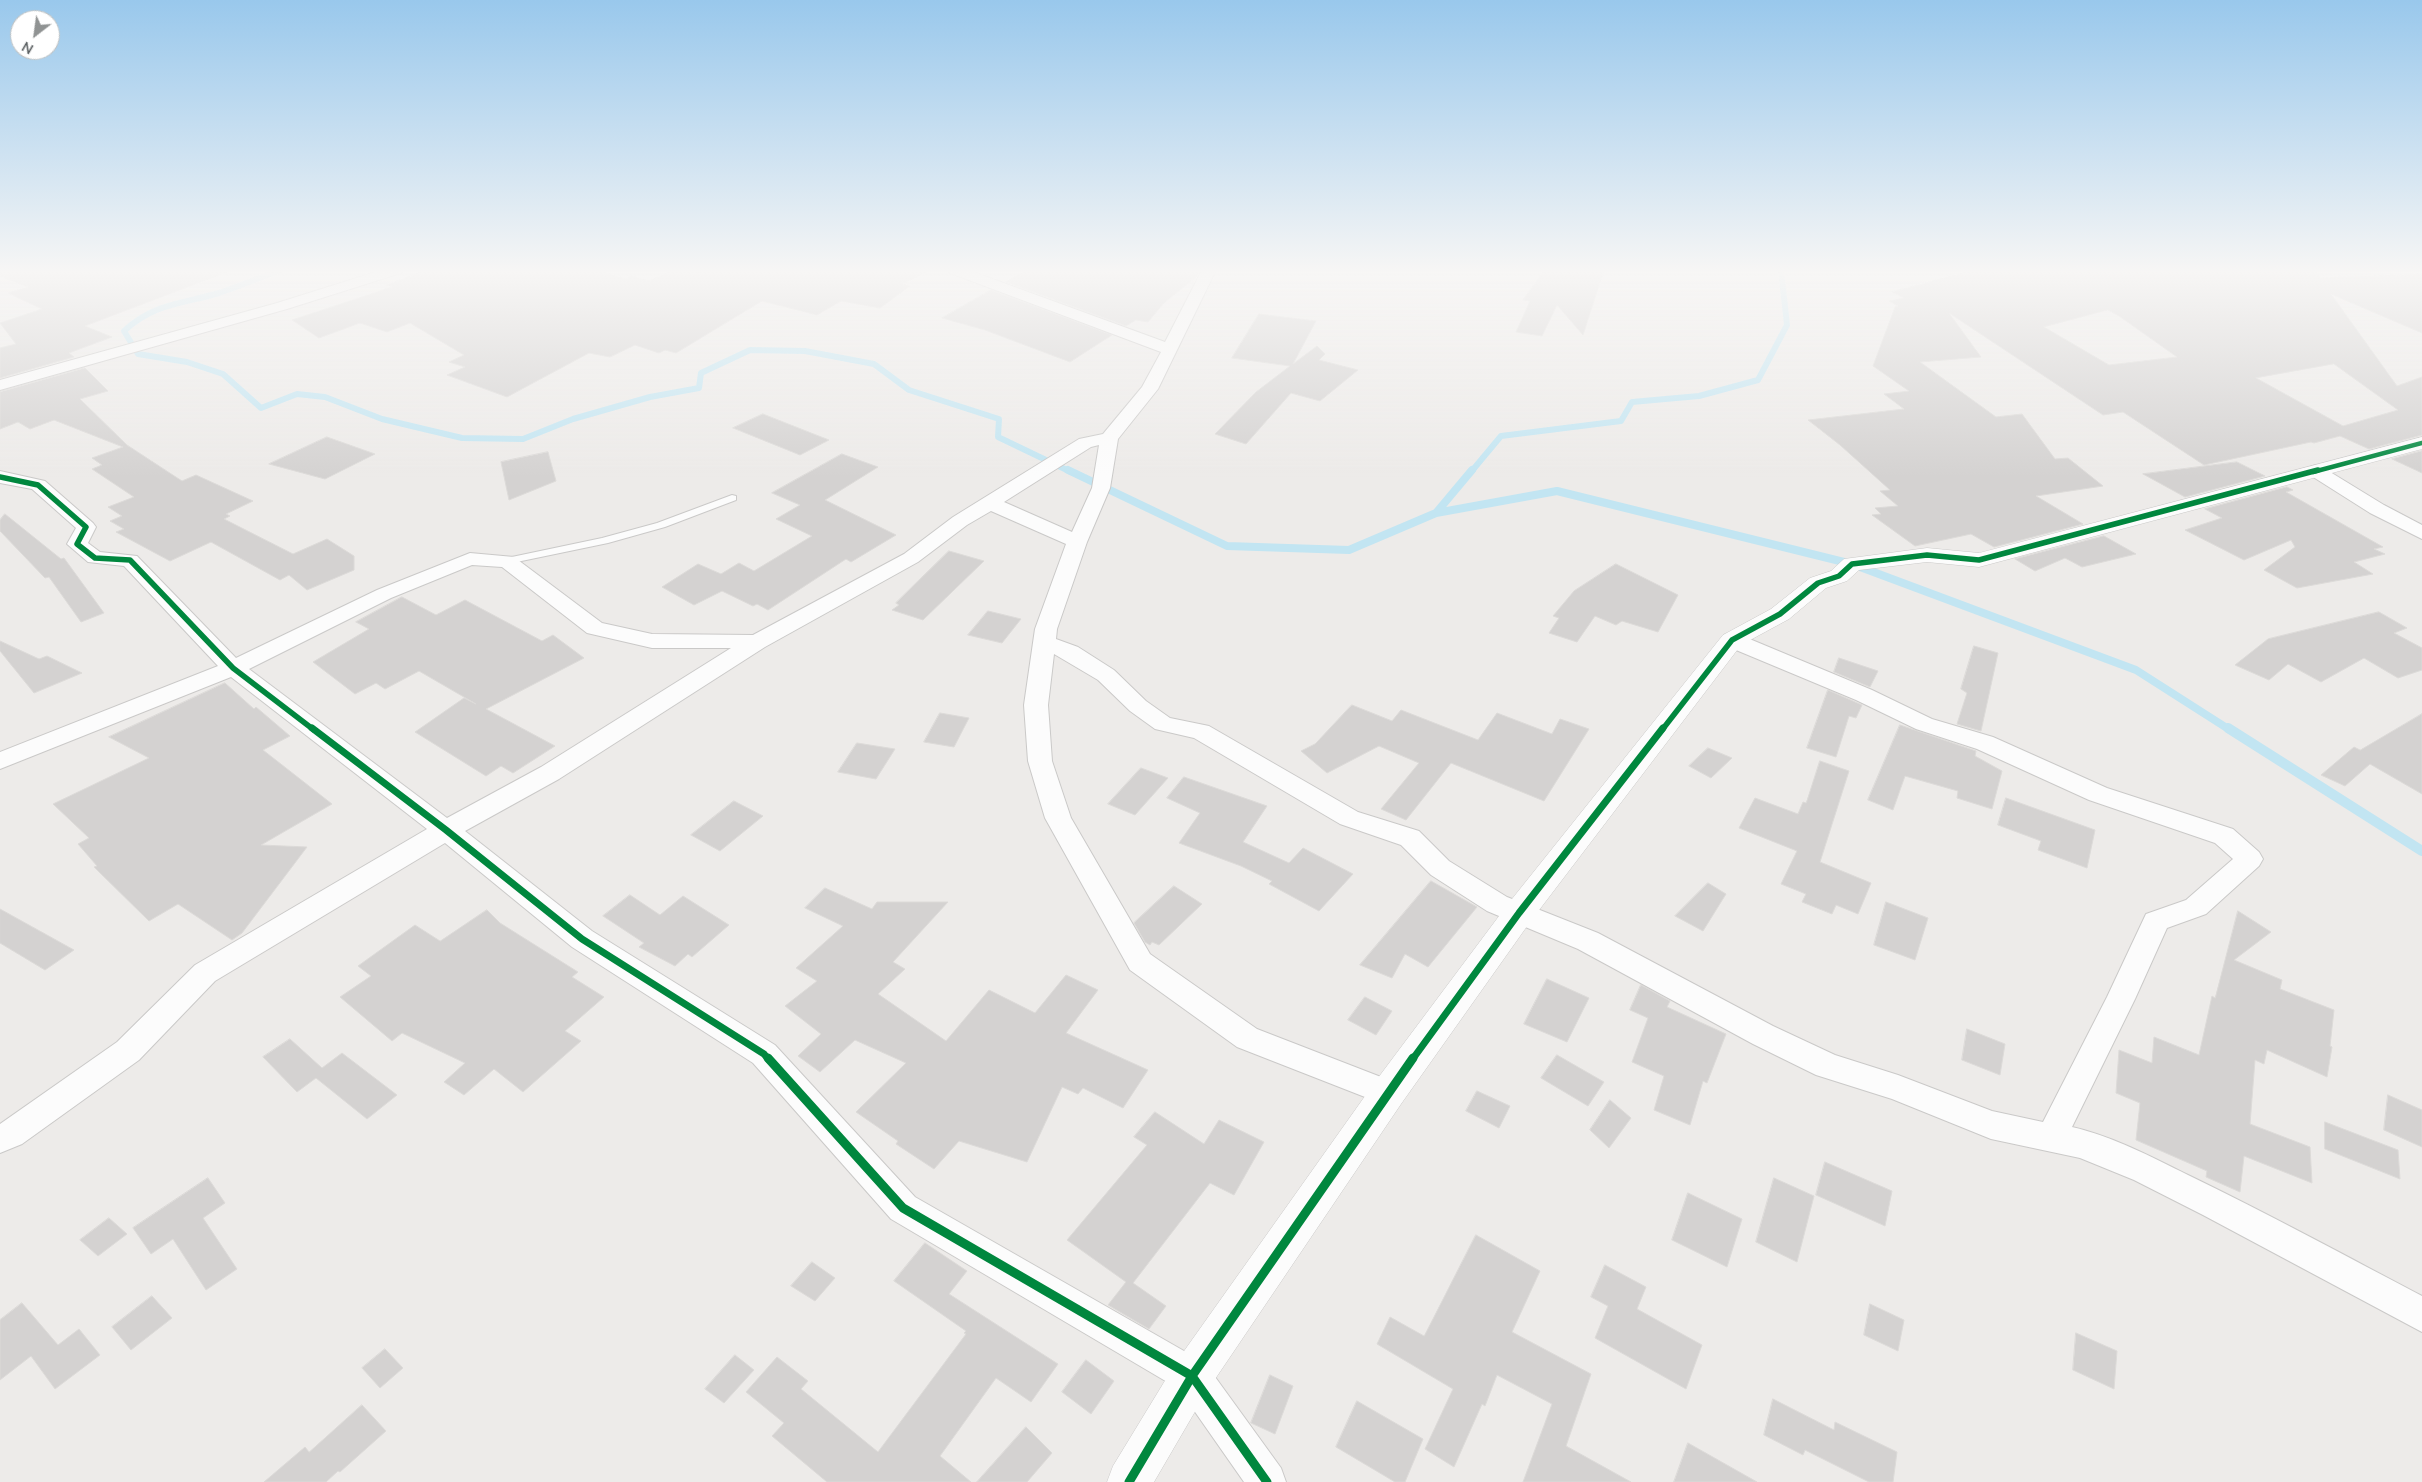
<!DOCTYPE html>
<style>
body{margin:0}
#map{position:relative;width:2422px;height:1482px;overflow:hidden;background:#edebe9;font-family:"Nunito Sans",sans-serif}
canvas{display:block}
.north{position:absolute;left:10px;top:10px;width:50px;height:50px;box-sizing:border-box;background:#fff;border:1px solid #bfc1c1;border-radius:50%;rotate:210deg;font-size:14px;font-weight:700;line-height:20px;text-align:center;color:#5e6365}
.north::after{content:'';display:block;margin:auto;width:18px;height:22px;background:#909393;clip-path:polygon(50% 0,100% 100%,50% 72%,0 100%)}
</style>
<div id="map">
<canvas width="2422" height="1482"></canvas>
<div class="north">N</div>
</div>
<script>
const context = document.querySelector('canvas').getContext('2d');
context.lineJoin = 'round';
function strokePath(path, color, width, dash) { context.strokeStyle = color; context.lineWidth = width; context.lineCap = dash ? 'butt' : 'round'; context.setLineDash(dash || []); context.stroke(path); }
function fill(path, color) { context.fillStyle = color; context.fill(path, 'evenodd'); }
const streamFar2 = new Path2D(`
 M280 270C260 278 239 286 219 293 182 304 154 303 124 331L138 354 187 362 223 374 261 408 297 394 325 397 382 419 462 438 523 439 573 419 650 397 699 388 701 373 750 350 805 351 874 364 909 390 999 419 998 437 1071 472
 M1471 472 1501 436 1621 421 1632 402 1699 396 1758 380 1787 325 1781 270`);
const streamFar1 = new Path2D(`
 M1068 470 1227 546 1349 550 1436 513 1557 491 1852 564 2136 670 2230 730
 M1436 513 1472 470`);
const stream = new Path2D(`
 M2228 728 2422 851`);
const building = new Path2D(`
 M0 270H227V272L85 326 112 337 69 353 74 357 0 378V348L16 344 0 323 42 309 8 293 28 287 0 276Z
 M427 270H595L626 279 632 276 649 281 674 270 696 273 735 270H930L903 284 910 286 880 308 841 301 817 315 762 301 676 353 665 350 659 353 635 345 610 357 589 353 507 397 447 375 465 367 449 362 464 355 410 323 387 332 360 323 319 338 292 320 392 287 387 285Z
 M1028 270H1200L1196 277 1164 303 1148 322 1136 320 1126 326 1006 282Z
 M1545 270H1604L1583 335 1557 305 1542 336 1516 332 1530 301 1523 300Z
 M1975 270H2314L2320 278 2422 274V333L2331 294 2397 386 2422 377V435L2369 449 2340 436 2314 443 2311 442 2204 465 2123 412 2103 415 1949 313 1981 357 1920 362 1996 417 2022 414 2055 459 2068 458 2103 486 2036 496 2083 524 1994 547 1971 534 1915 546 1872 515 1881 514 1875 508 1898 506 1880 491 1890 490 1840 445 1808 420 1904 409 1884 394 1909 391 1873 366 1895 307 1898 306 1889 301 1904 298 1892 292ZM2108 310 2119 316 2177 357 2109 365 2044 327ZM2334 364 2398 410 2343 426 2256 378Z
 M991 290 1112 335 1070 362 985 330 942 318Z
 M1259 314 1316 321 1293 364 1317 346 1325 354 1319 360 1358 370 1320 401 1291 393 1246 444 1215 434 1256 392 1290 366 1232 358Z
 M85 368 108 391 80 399 127 445 182 481 196 475 253 501 226 514 230 516 224 519 293 554 327 539 354 556V570L307 590 289 575 280 580 211 542 170 561 116 532 124 529 110 521 122 516 108 507 134 497 92 469 102 465 92 458 123 447 54 420 30 429 18 422 0 429V392Z
 M763 414 829 440 800 455 733 428Z
 M327 437 375 454 325 479 269 464Z
 M2422 451V473L2392 459Z
 M548 452 556 481 509 500 501 462Z
 M842 454 878 467 825 500 896 535 851 562 846 559 768 610 757 604 753 606 722 591 694 605 662 587 698 564 721 574 739 563 754 571 812 536 776 519 800 505 772 493Z
 M2237 462 2265 476 2185 497 2143 474Z
 M2287 487 2293 490 2286 492 2383 547 2374 549 2385 554 2354 562 2373 574 2297 588 2264 570 2295 547 2291 540 2244 560 2185 530 2222 518 2205 509Z
 M5 514 61 559 64 558 104 613 81 622 49 577 45 578 0 531V520Z
 M2104 536 2136 554 2082 567 2065 558 2035 571 2015 559Z
 M949 551 984 561 923 620 892 610 899 605 896 603Z
 M1616 564 1678 595 1658 632 1622 621 1616 625 1595 616 1577 642 1549 633 1559 618 1553 616 1574 591Z
 M402 597 436 615 465 600 542 641 553 635 584 658 486 709 555 746 513 773 501 766 486 776 415 732 464 698 476 704 419 671 385 689 376 683 355 694 313 662 369 629 356 622Z
 M988 611 1021 619 1002 643 968 635Z
 M2379 612 2407 628 2394 633 2422 648V670L2398 678 2364 658 2321 682 2288 664 2269 680 2235 665 2268 639Z
 M0 641 39 659 47 656 82 673 34 693 0 651Z
 M1974 646 1998 653 1981 731 1957 724 1967 693 1961 689Z
 M1839 658 1878 671 1870 687 1834 672Z
 M225 683 254 709 256 707 290 736 263 750 332 804 261 845 307 847 242 933 232 940 178 904 149 921 94 867 97 866 78 844 89 838 53 804 149 758 109 737Z
 M1828 690 1862 705 1856 718 1849 716 1836 757 1807 748Z
 M1352 705 1392 721 1401 710 1478 740 1497 713 1552 734 1560 719 1589 729 1544 801 1451 763 1406 820 1381 809 1419 763 1379 746 1327 773 1301 751 1315 744Z
 M940 713 969 718 954 747 924 742Z
 M2422 714V794L2370 764 2345 786 2321 775 2354 747 2360 750Z
 M1900 725 1976 751 1975 756 2002 771 1992 809 1957 798 1958 791 1905 776 1893 810 1868 800Z
 M857 743 895 749 876 779 838 772Z
 M1708 748 1732 758 1711 778 1689 766Z
 M1820 761 1849 771 1820 862 1871 883 1858 914 1836 905 1832 914 1802 902 1806 894 1781 884 1797 851 1739 828 1755 798 1798 814 1803 802 1806 803Z
 M1141 768 1168 778 1135 815 1108 804Z
 M1184 777 1267 806 1243 842 1289 863 1303 848 1353 874 1319 911 1269 884 1272 881 1241 866 1179 843 1200 813 1167 798Z
 M2006 798 2095 830 2087 868 2038 850 2041 841 1998 825Z
 M734 801 763 816 720 851 691 835Z
 M1431 881 1477 907 1428 967 1405 954 1392 978 1360 965Z
 M1708 883 1726 894 1703 931 1675 916Z
 M1174 886 1202 904 1159 945 1152 942 1150 945 1145 942 1134 923Z
 M825 888 872 909 877 902H948L893 962 905 969 878 994 946 1041 989 990 1035 1013 1066 975 1098 990 1066 1033 1148 1070 1123 1108 1083 1088 1078 1094 1062 1087 1027 1162 959 1141 934 1169 896 1144 898 1141 856 1112 906 1063 855 1040 820 1072 798 1056 821 1034 785 1006 817 981 796 968 843 926 805 908Z
 M630 895 660 915 683 896 729 925 692 957 688 954 675 966 639 947 644 943 603 916Z
 M1886 902 1928 918 1915 960 1874 945Z
 M0 909 74 950 45 970 0 943Z
 M487 910 500 923 578 972 572 977 604 997 565 1031 581 1041 523 1092 494 1069 464 1095 444 1082 465 1063 402 1033 392 1041 340 997 371 976 358 966 415 925 440 941Z
 M2238 911 2271 932 2234 960 2282 980 2280 989 2334 1010 2330 1046 2332 1047 2327 1077 2267 1050 2264 1064 2255 1060 2250 1124 2310 1147 2312 1183 2244 1156 2240 1192 2206 1177 2207 1171 2136 1140 2140 1103 2116 1093 2119 1050 2152 1063 2154 1037 2199 1055 2212 996 2215 998Z
 M1547 979 1589 998 1567 1042 1524 1024Z
 M1641 985 1670 1001 1667 1007 1726 1034 1707 1083 1703 1081 1690 1125 1654 1110 1664 1076 1632 1062 1648 1018 1630 1010Z
 M1365 997 1392 1011 1376 1035 1348 1020Z
 M1967 1029 2005 1044 2000 1075 1962 1060Z
 M290 1039 322 1068 342 1053 397 1095 367 1119 316 1078 297 1092 263 1057Z
 M1557 1055 1604 1082 1588 1106 1541 1078Z
 M1477 1091 1510 1106 1499 1128 1466 1111Z
 M2388 1095 2422 1110V1147L2384 1130Z
 M1610 1100 1631 1118 1609 1148 1590 1130Z
 M1155 1112 1204 1144 1219 1120 1264 1142 1234 1195 1210 1183 1133 1283 1166 1306 1149 1329 1108 1305 1126 1282 1067 1240 1147 1145 1134 1137Z
 M2325 1122 2398 1150 2400 1179 2325 1149Z
 M1825 1162 1892 1191 1885 1226 1816 1195Z
 M208 1178 225 1203 203 1218 237 1269 206 1290 173 1239 151 1254 133 1228Z
 M1774 1178 1814 1196 1797 1262 1756 1242Z
 M1688 1193 1742 1219 1727 1267 1672 1240Z
 M109 1218 127 1234 98 1256 80 1240Z
 M1476 1235 1540 1271 1512 1332 1591 1374 1566 1446 1631 1482H1523L1552 1404 1497 1375 1485 1406 1482 1404 1454 1467 1425 1449 1453 1389 1377 1344 1390 1317 1424 1336Z
 M925 1243 967 1271 949 1294 1058 1364 1031 1402 996 1378 940 1456 971 1482H827L772 1436 784 1423 746 1392 777 1357 808 1381 801 1389 878 1452 966 1334 964 1333 966 1331 894 1281Z
 M812 1262 835 1278 815 1301 791 1286Z
 M1605 1265 1646 1287 1637 1309 1702 1345 1686 1389 1595 1338 1608 1306 1591 1297Z
 M152 1296 172 1318 131 1350 112 1327Z
 M22 1303 58 1345 79 1329 100 1355 55 1389 31 1356 0 1380V1320Z
 M1870 1304 1904 1320 1898 1351 1864 1335Z
 M2076 1333 2117 1351 2114 1389 2073 1370Z
 M385 1349 403 1368 380 1388 362 1368Z
 M735 1355 754 1370 724 1403 705 1389Z
 M1086 1360 1114 1381 1091 1414 1062 1392Z
 M1270 1375 1293 1386 1275 1434 1251 1423Z
 M1773 1399 1834 1430 1835 1422 1897 1452 1893 1482H1869L1805 1450 1803 1455 1764 1435Z
 M1357 1401 1423 1439 1405 1482H1395L1336 1447Z
 M362 1405 386 1431 340 1472 338 1471 326 1482H264L305 1447 309 1452Z
 M1026 1427 1052 1453 1027 1482H977Z
 M1688 1443 1757 1482H1674Z`);
const service = new Path2D(`
 M732 495 736 496V500L665 527 608 543 507 564 502 561 507 558 602 538 657 523Z`);
const minor = new Path2D(`
 M382 270H403L401 273 287 309 0 390V380L277 303Z
 M948 270H968L1165 342 1202 270H1216L1158 389 1118 439 1110 488 1087 542 1057 629 1056 639 1078 647 1114 670 1146 701 1170 718 1209 726 1358 812 1419 831 1449 861 1507 897 1598 933 1773 1026 1835 1055 1898 1075 1992 1111 2043 1122 2107 997 2146 914 2186 900 2233 859 2215 843 2089 800 1977 749 1916 729 1856 700 1724 645 1721 640 1724 635 1732 633 1740 635 1872 690 1932 719 1993 737 2107 788 2233 829 2259 852 2263 859 2259 866 2206 914 2167 928 2135 999 2072 1127C2112 1136 2152 1157 2188 1175 2267 1213 2344 1255 2422 1296V1332L2203 1215 2134 1180 2080 1158 1991 1139 1892 1099 1816 1075 1753 1044 1578 949 1487 911 1431 875 1401 845 1340 824 1194 738 1155 729 1130 711 1098 680 1054 654 1048 705 1052 761 1071 818 1150 954 1257 1029 1399 1084 1403 1093 1399 1102 1388 1106 1237 1047 1130 970 1045 818 1028 761 1024 705 1035 629 1066 544 991 511 967 525 918 562 765 647 559 779 465 831 592 931 775 1045 915 1197 1205 1363 1281 1468 1286 1482H1244L1179 1389 891 1219 753 1063 572 947 445 843 215 981 139 1060 22 1144 0 1153V1124L117 1042 195 965 427 829 231 677 0 769V752L218 666 124 566 88 562 67 544 76 528 32 489 0 483V471L45 481 93 523 96 527 88 543 100 552 137 556 236 658 377 590 470 553 514 557 602 623 652 634 753 635 904 554 953 517 1079 439 1103 434 1142 387 1161 352 950 273ZM1099 445 1092 488 1072 532 1004 502 1091 447ZM472 565 502 567 587 633 652 648H731L541 767 447 818 249 669 391 598Z
 M2316 465 2322 467 2384 505 2422 525V539L2370 513 2310 475 2307 471 2310 467Z`);
const tertiary = new Path2D(`
 M2422 437V449L1979 567 1927 562 1859 570 1847 581 1826 588 1789 619 1741 645 1530 922 1401 1104 1207 1391 1154 1482H1107L1113 1466 1177 1361 1375 1082 1508 904 1723 635 1771 609 1810 578 1831 571 1844 559 1927 548 1979 553Z`);
const cyclewayFar3 = new Path2D(`
 M2313 472 2422 443`);
const cyclewayFar2 = new Path2D(`
 M0 477 38 485 86 527 77 544 95 558 130 560 233 668 314 730
 M1662 730 1732 640 1780 614 1818 583 1839 576 1852 564 1927 555 1979 560 2318 470`);
const cyclewayFar1 = new Path2D(`
 M312 728 446 830 582 939 764 1054 769 1060
 M1412 1060 1519 913 1663 728`);
const cycleway = new Path2D(`
 M768 1058 903 1208 1192 1376 1267 1482
 M1129 1482 1192 1376 1413 1058`);
strokePath(streamFar2, '#c2e5f2', 6);
strokePath(streamFar1, '#c2e5f2', 8);
strokePath(stream, '#c2e5f2', 10);
fill(building, '#d4d2d1');
strokePath(building, '#dcdad8', 1);
strokePath(service, '#cac9c8', 2);
strokePath(minor, '#cac9c8', 2);
strokePath(tertiary, '#cac9c8', 1);
fill(service, '#fcfcfc');
fill(minor, '#fcfcfc');
fill(tertiary, '#fcfcfc');
strokePath(cyclewayFar3, '#00873e', 4.5);
strokePath(cyclewayFar2, '#00873e', 5.5);
strokePath(cyclewayFar1, '#00873e', 7);
strokePath(cycleway, '#00873e', 9);
const sky = context.createLinearGradient(0, 0, 0, 477);
sky.addColorStop(0, '#99c8ec');
sky.addColorStop(0.57, '#f7f6f5');
sky.addColorStop(1, '#f7f6f500');
context.fillStyle = sky;
context.fillRect(0, 0, 2422, 477);
</script>
